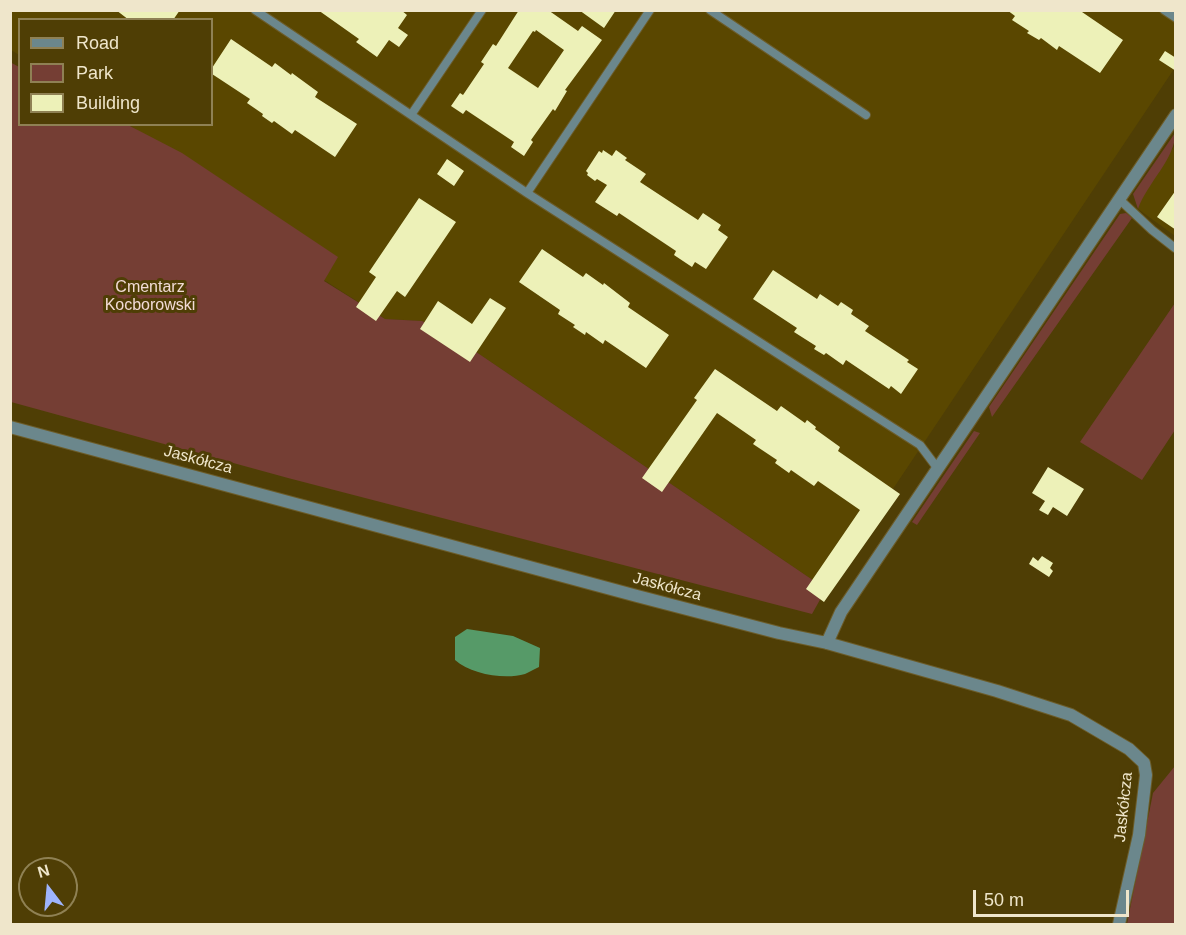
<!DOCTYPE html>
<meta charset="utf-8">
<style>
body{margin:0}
#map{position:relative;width:1186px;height:935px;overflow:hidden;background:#4f3e05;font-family:Helvetica,sans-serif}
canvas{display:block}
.frame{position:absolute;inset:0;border:12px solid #efe6cb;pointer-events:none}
.legend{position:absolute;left:18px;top:18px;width:195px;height:108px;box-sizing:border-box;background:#4f3e05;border:2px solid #8f8154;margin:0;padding:8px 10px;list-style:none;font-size:18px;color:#efe6cb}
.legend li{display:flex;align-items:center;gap:12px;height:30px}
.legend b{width:30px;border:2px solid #8f8154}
.north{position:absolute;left:18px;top:857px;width:60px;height:60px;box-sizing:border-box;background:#4f3e05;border:2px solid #8f8154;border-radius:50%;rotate:344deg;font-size:16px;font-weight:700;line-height:24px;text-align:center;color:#efe6cb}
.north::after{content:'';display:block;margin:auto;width:21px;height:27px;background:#9eb4fd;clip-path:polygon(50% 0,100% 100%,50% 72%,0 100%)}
.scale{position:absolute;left:973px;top:890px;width:156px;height:27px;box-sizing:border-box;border:3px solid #efe6cb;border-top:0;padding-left:8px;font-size:18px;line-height:21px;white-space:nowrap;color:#efe6cb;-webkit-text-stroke:4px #4f3e05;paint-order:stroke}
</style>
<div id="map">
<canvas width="1186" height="935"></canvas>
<div class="frame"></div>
<ul class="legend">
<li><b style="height:8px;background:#6b878c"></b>Road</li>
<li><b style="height:16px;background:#753e34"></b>Park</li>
<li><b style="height:16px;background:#edf1b8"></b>Building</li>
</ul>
<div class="north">N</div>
<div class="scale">50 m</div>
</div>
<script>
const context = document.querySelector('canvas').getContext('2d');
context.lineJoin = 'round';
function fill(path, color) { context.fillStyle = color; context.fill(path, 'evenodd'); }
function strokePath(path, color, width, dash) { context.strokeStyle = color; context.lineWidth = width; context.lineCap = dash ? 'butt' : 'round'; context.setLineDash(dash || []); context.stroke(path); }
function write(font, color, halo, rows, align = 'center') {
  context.font = font + ' Helvetica,sans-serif'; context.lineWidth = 6; context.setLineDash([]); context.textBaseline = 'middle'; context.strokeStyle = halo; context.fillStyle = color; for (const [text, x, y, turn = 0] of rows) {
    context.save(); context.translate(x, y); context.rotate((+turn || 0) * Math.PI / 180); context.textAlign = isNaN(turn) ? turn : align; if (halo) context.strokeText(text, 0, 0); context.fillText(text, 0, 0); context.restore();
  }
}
const built = new Path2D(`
 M1175 10 1176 66 826 589 457 339 422 321 385 319 324 280 337 257 129 125 212 124V20H20L19 55 11 50 10 11Z
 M1175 145V236L1138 209 1143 195Z`);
const green = new Path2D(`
 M10 62 19 67 20 124 128 125 182 153 338 257 324 281 385 319 422 321 457 339 826 589 812 614 288 478 11 402Z
 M1175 133C1176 158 1147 183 1138 209L1133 194Z
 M1126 213 1132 218 992 417 989 407 1120 214Z
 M1175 303V430L1142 480 1080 442Z
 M974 431 980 433 917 525 912 522Z
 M1175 766V924H1127L1153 793Z`);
const water = new Path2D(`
 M467 629 513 636 540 648 539 667C534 669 530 672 525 674 504 680 471 674 455 660V637Z`);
const building = new Path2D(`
 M116 10H180L173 20H129Z
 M318 10H401L407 15 398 28 408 35 399 47 389 40 377 57 356 42 359 39Z
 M519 10H548L578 31 582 26 602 40 565 90 567 91 555 111 553 109 531 140 533 142 524 156 511 147 514 142 466 110 463 114 451 106 460 93 463 95 484 64 481 62 493 44 496 46ZM536 30 564 50 538 88 508 68 533 31 535 32Z
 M579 10H616L604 28Z
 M1007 10H1083L1082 12 1123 40 1100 73 1059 46 1057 50 1041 38 1039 40 1027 33 1029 31 1012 20 1015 16Z
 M231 39 272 67 275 63 291 75 292 73 318 92 315 97 357 124 335 157 295 130 292 134 274 121 272 123 262 116 263 114 247 103 250 99 212 74V68Z
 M1165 51 1176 58V71L1159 60Z
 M603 150 612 156 616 150 627 158 625 160 646 174 640 182 698 220 703 213 721 225 718 230 728 237 706 269 695 262 692 267 674 255 676 251 619 213 617 216 595 202 607 185 597 179 595 181 587 175 588 173 586 171 599 151 602 153Z
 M447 159 464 171 454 186 437 174Z
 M1176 190V230L1157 217Z
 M419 198 456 222 405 297 397 291 376 321 356 307 376 277 369 272Z
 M542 249 583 277 586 273 603 285 604 283 630 303 628 307 669 335 646 368 605 340 603 344 586 332 585 335 573 327 575 325 558 314 560 310 519 282Z
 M773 270 817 299 820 294 838 306 841 302 853 310 851 314 869 326 865 331 909 360 907 362 918 369 901 394 891 386 889 389 846 360 843 365 826 353 824 355 814 349 816 346 794 332 797 328 753 299Z
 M490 298 506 308 470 362 420 329 438 301 472 324Z
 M715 369 777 411 781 406 805 423 807 420 816 427 815 429 840 447 838 451 900 494 824 602 806 589 860 510 818 481 814 486 791 470 789 473 775 463 777 460 753 444 756 440 717 413 662 492 642 478 697 400 694 398Z
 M1048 467 1084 489 1067 516 1053 507 1048 515 1039 510 1045 501 1032 493Z
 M1042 556 1053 563 1050 568 1053 571 1049 577 1029 564 1033 557 1038 561Z`);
const lane = new Path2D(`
 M255 10 527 193 920 445 938 469
 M710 10 866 115
 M1164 10 1176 18
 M411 115 482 10
 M527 193 650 10
 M1119 199 1152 230 1175 248`);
const street = new Path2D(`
 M10 427 637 596 779 633 827 643 997 691 1071 715 1129 749 1144 763 1146 775 1139 835 1119 924
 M827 643 841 612 1176 115`);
const parkNames = [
 ["Cmentarz",150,288],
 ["Kocborowski",150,306]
];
const streetNames = [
 ["Jaskółcza",198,460,15],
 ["Jaskółcza",667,587,15],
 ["Jaskółcza",1124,807,-84]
];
fill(built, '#5a4700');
fill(green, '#753e34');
fill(water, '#569a68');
fill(building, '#edf1b8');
strokePath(lane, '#6c5c29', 10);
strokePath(street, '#6c5c29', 14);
strokePath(lane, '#6b878c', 8);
strokePath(street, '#6b878c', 12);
write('16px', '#f2dbd6', '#4f3e05', parkNames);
write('16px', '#efe6cb', '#4f3e05', streetNames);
</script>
